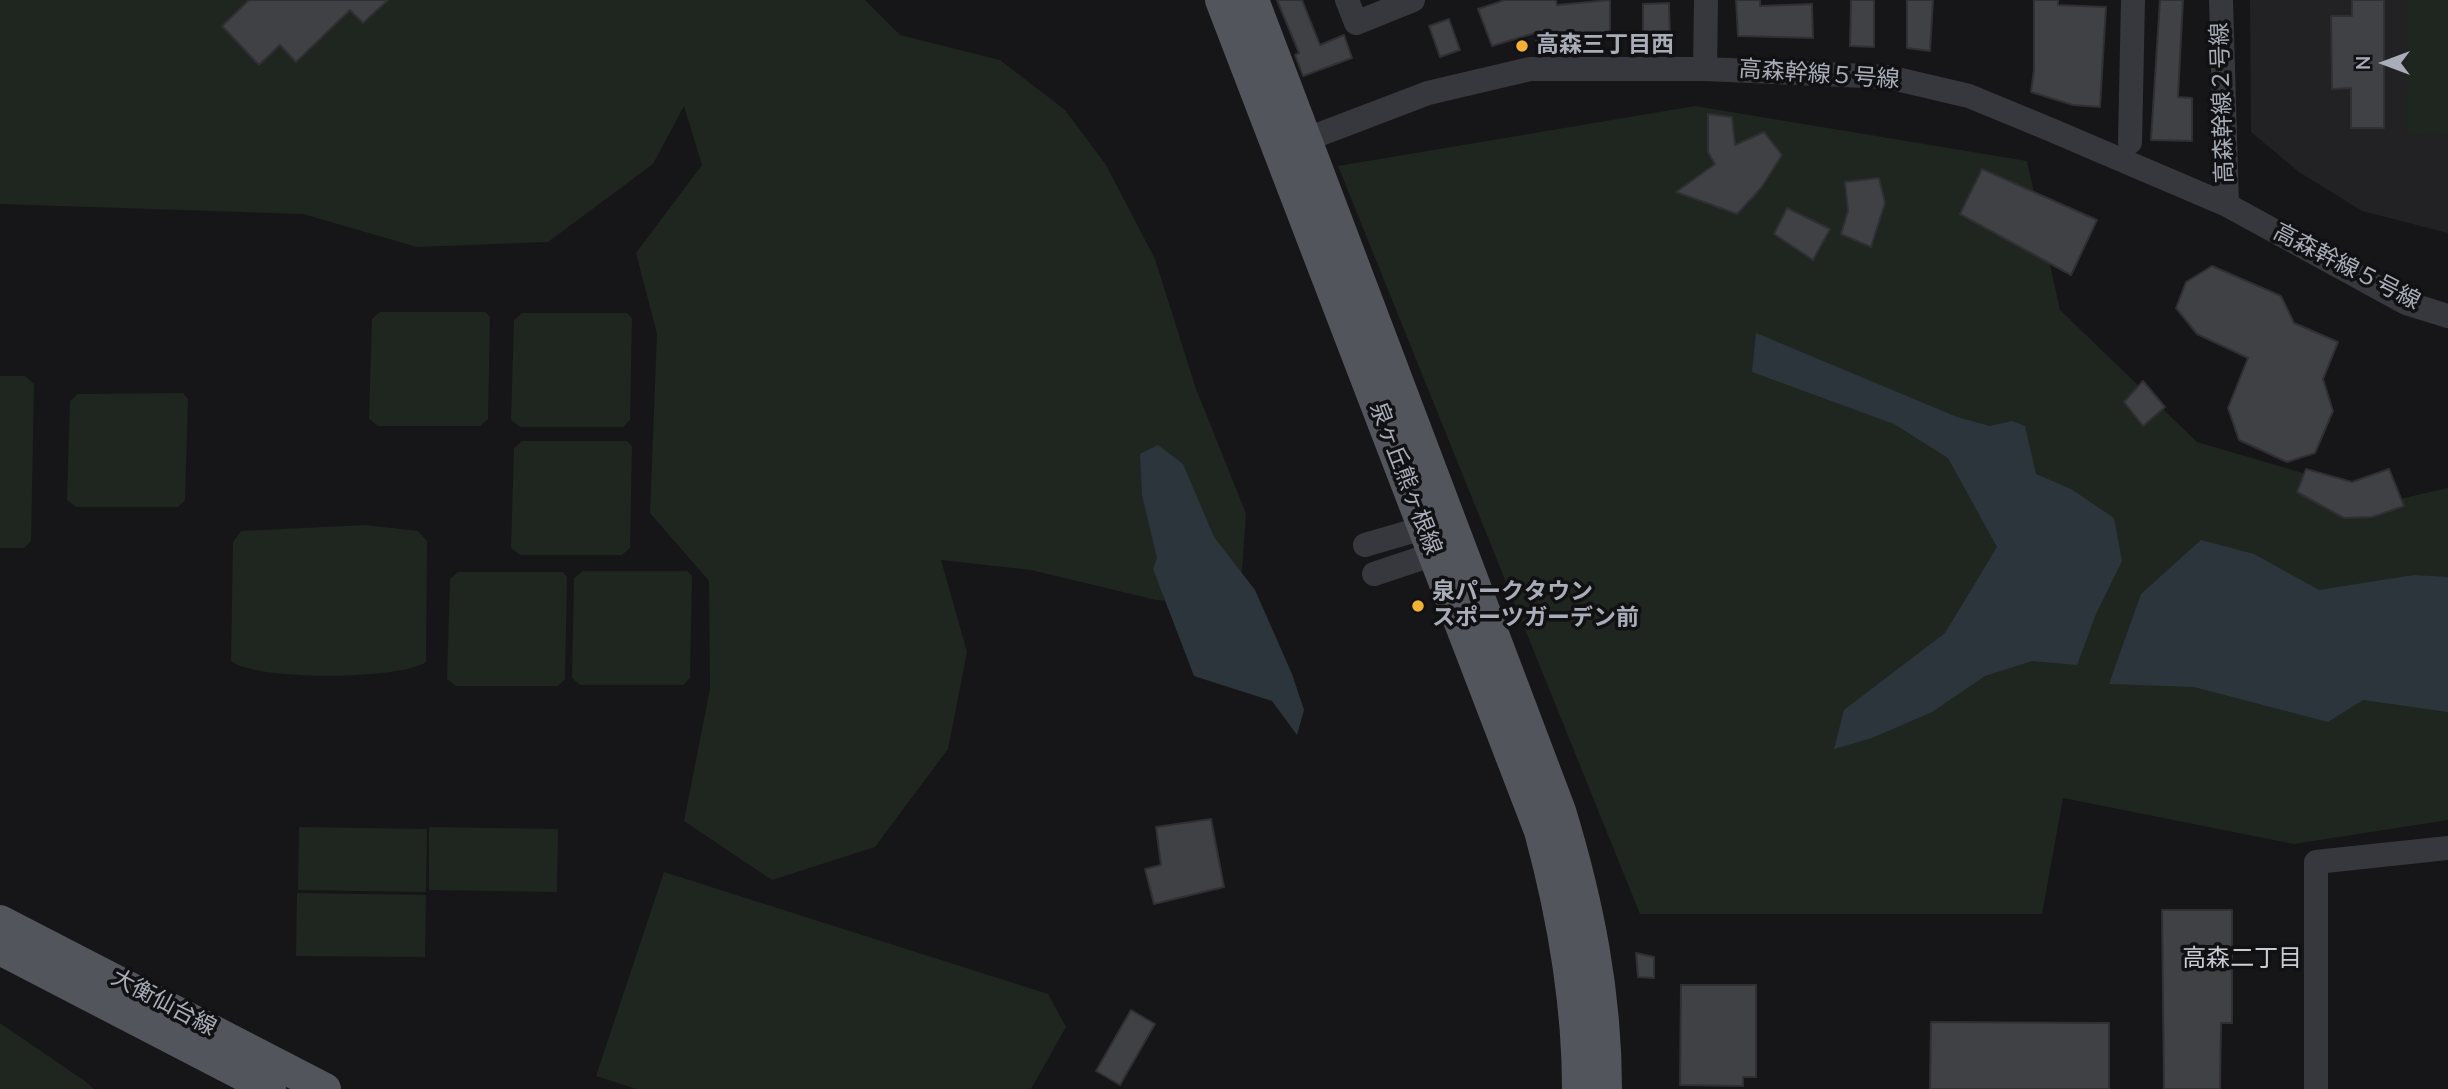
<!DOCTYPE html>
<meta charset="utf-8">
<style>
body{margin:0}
#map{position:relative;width:2448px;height:1089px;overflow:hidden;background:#161618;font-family:"Nunito Sans",sans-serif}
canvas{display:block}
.north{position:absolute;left:2350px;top:28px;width:70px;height:70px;-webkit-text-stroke:5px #111113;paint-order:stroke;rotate:270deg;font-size:19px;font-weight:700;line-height:28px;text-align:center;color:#a8adb8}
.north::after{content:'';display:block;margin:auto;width:24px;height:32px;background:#a8adb8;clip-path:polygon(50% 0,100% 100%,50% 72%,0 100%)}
</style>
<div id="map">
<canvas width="2448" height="1089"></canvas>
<div class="north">N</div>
</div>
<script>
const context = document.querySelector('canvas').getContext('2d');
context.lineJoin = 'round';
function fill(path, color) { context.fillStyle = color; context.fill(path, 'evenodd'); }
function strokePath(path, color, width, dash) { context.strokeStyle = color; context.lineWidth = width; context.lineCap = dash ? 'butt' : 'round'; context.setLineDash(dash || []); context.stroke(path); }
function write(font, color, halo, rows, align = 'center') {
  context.font = font + ' "Nunito Sans","Noto Sans JP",sans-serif'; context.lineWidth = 7; context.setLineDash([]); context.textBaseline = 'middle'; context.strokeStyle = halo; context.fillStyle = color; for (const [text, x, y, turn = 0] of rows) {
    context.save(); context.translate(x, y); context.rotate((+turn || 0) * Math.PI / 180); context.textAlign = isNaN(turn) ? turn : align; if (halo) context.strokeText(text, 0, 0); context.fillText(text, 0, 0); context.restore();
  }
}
const built = new Path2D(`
 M2250 0H2448V233L2362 211 2299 172 2251 132Z`);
const green = new Path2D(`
 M0 0H865L900 35 1000 60 1065 110 1106 165 1155 259 1196 389 1246 514 1241 584 1216 604 1156 600 1031 570 941 560 967 652 948 749 875 847 772 880 684 821 710 689 709 581 650 513 657 334 636 253 702 165 684 106 653 164 548 242 417 247 303 214 0 204Z
 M2407 0H2448V135L2406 134Z
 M1695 106 2027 161 2060 310 2197 442 2395 500 2448 488V820L2294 844 2063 798 2042 914H1640L1338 166Z
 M380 312H485L490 317 488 419 480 426H378L369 419 372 319Z
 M522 313H627L632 318 630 420 623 427H520L511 420 514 320Z
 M0 376H25L34 384 31 541 24 548H0Z
 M183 393 188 399 185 500 178 507H76L67 500 70 401 78 394Z
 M522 441H627L632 446 630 548 622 555H520L511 548 514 448Z
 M365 525 418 531 427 541 426 662C400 680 256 681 231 661L233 542 241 531Z
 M583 571H687L692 576 690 678 683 685H580L572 678 574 578Z
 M458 572H563L567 577 565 679 558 686H456L447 679 450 579Z
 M299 827 427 829 426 892 298 890Z
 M429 827 558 829 557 892 429 890Z
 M664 872 1048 994 1066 1027 1031 1089H636L596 1076Z
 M297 893 426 895 425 957 296 956Z
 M0 1023 86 1082 94 1089H0Z`);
const water = new Path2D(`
 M1756 333 1957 417 1990 426 2012 421 2025 426 2036 474 2071 489 2114 518 2122 561 2096 614 2077 665 2032 661 1985 676 1932 712 1872 738 1834 749 1844 710 1945 633 1997 547 1948 458 1894 424 1752 372Z
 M1158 445 1183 464 1214 537 1255 590 1292 674 1304 710 1297 735 1272 701 1194 676 1153 569 1157 558 1142 495 1140 454Z
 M2201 540 2254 554 2319 590 2414 575 2448 577V712L2363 700 2328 722 2194 687 2109 684 2141 594Z`);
const building = new Path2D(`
 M249 0H388L363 23 350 10 296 62 280 45 259 65 222 26Z
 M1277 0H1302L1320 45 1344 35 1352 58 1303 76 1295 55 1299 53Z
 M1505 0H1556L1557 5 1610 0V36L1559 34 1560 40 1536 41 1535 33 1492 46 1478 9Z
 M1736 0H1760V6L1812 4 1813 38 1738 36Z
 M1851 0H1874V47L1850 46Z
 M1907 0H1933L1930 51 1907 48Z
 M2034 0H2058V5L2106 7 2100 107 2073 105 2031 92 2034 70Z
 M2160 0H2183L2178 97 2192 98V141L2151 140Z
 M2352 0H2384V128H2351V88L2332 89 2331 16H2352Z
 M1669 3 1670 37H1643V4Z
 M1449 19 1460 50 1440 57 1429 26Z
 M1708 114 1732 117 1735 145 1764 132 1782 155 1761 188 1737 214 1676 192 1715 164 1708 152Z
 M1982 169 2097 220 2071 275 1960 214Z
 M1879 178 1885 203 1871 247 1841 234 1848 211 1845 182Z
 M1787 208 1830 229 1813 260 1774 234Z
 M2212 266 2281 296 2294 323 2338 342 2323 379 2333 411 2315 453 2287 462 2239 440 2228 408 2248 358 2197 334 2176 308 2186 282Z
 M2143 381 2165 407 2143 426 2124 402Z
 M2306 469 2352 482 2389 469 2404 506 2372 517 2344 518 2297 492Z
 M1211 819 1224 887 1154 904 1145 869 1161 865 1156 827Z
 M2162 910H2232V1023H2221L2220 1089H2164Z
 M1636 953 1654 957V978L1638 977Z
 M1681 985H1756V1077H1743V1086L1680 1085Z
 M1131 1010 1155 1024 1120 1085 1096 1071Z
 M1931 1022 2109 1023V1089H1930Z`);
const minor = new Path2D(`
 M1347 0 1356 23 1413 0
 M2221 0 2227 205
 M1705 69 1706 0
 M2130 142 2133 0
 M1289 146 1428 93 1530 69H1705L1888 77 1969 96 2049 129 2227 205 2406 303 2448 316
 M1365 545 1423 528
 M1374 574 1449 549
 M2316 1089V862L2448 848`);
const major = new Path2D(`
 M1221 0 1540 831C1563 916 1578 1001 1578 1089
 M1253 0 1560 811C1588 903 1606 993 1606 1089
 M0 921 325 1089
 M0 949 270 1089`);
const markers = [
 [1522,46,7,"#f2b134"],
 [1418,606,7,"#f2b134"]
];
const poiNames = [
 ["高森三丁目西",1536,46],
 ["泉パークタウン",1432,593],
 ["スポーツガーデン前",1432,619]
];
const streetNames = [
 ["高森幹線５号線",1819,76,4],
 ["高森幹線２号線",2224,103,-92],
 ["高森幹線５号線",2346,268,27],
 ["泉ヶ丘熊ヶ根線",1404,479,69],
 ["大衡仙台線",163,1004,28]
];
const neighbourhoodNames = [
 ["高森二丁目",2242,960]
];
fill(built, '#222225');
fill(green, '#1e261f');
fill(water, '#2c353c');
fill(building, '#404145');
strokePath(building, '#303034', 2);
strokePath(minor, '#37383d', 24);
strokePath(major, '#53555c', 32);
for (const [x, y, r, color] of markers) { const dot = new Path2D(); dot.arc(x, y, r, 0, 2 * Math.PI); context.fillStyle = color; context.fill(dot); strokePath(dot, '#111113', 2.5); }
write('bold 23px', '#a8adb8', '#111113', poiNames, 'left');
write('23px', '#a8adb8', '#111113', streetNames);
write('24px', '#c9ccd4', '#111113', neighbourhoodNames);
</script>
